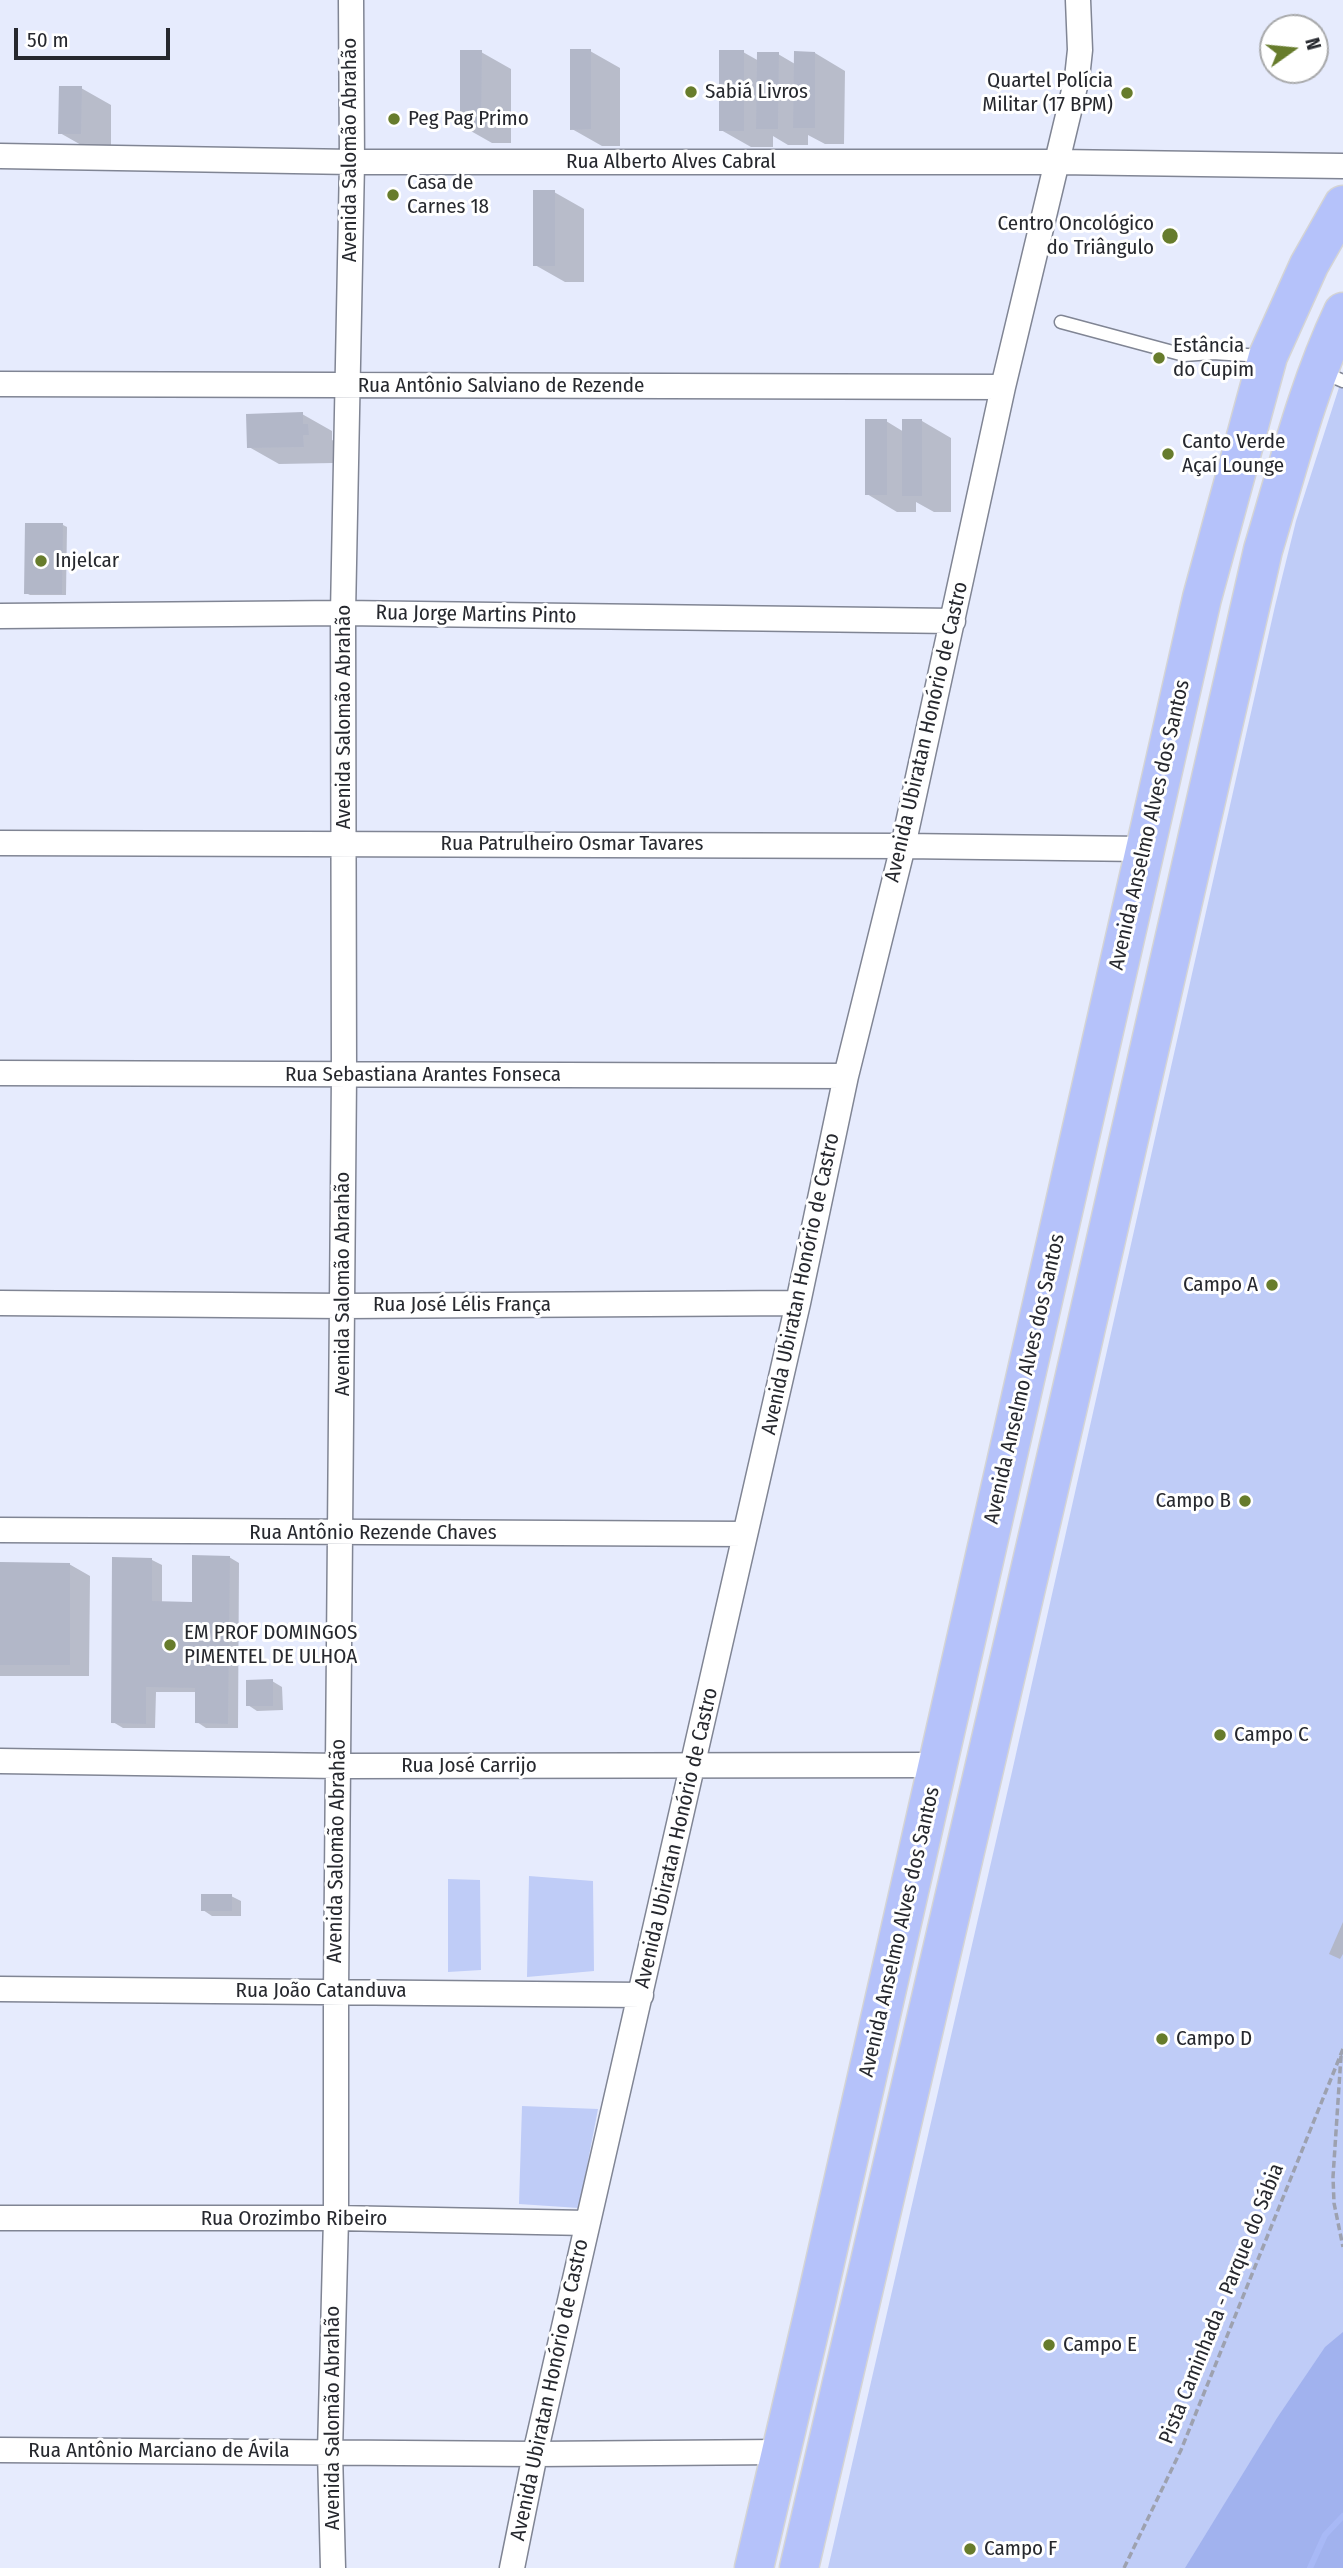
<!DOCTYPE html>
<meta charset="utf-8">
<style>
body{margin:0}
#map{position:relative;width:1343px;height:2568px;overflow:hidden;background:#e6ebfd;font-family:"Fira Sans Condensed",sans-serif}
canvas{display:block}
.north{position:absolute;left:1259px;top:14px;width:70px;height:70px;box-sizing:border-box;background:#fff;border:2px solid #a8a9ab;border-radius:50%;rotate:75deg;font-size:19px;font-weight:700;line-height:28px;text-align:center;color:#26282e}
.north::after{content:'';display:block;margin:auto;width:24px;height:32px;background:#677c2c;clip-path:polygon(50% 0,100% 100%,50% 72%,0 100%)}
.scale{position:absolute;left:14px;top:28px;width:156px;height:32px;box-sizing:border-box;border:4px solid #26282e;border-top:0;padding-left:9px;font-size:21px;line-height:24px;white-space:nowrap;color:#26282e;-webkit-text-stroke:5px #fff;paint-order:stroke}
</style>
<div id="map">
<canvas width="1343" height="2568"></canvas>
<div class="north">N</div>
<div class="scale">50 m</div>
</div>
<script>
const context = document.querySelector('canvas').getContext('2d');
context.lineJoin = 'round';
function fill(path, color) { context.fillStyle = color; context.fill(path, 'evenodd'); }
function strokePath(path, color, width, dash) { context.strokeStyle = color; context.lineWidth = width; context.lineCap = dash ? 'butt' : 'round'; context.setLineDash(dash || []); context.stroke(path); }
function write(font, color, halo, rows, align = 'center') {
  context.font = font + ' "Fira Sans Condensed",sans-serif'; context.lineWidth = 6; context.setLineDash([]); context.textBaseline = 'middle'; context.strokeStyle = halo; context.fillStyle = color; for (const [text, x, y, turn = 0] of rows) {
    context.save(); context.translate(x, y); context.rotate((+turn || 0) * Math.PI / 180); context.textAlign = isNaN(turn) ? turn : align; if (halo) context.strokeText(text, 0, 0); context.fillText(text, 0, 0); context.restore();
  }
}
const green = new Path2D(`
 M1343 375V2568H828L1011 1776 1275 606 1296 521Z
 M529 1876 593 1881 594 1971 527 1977Z
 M448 1879 480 1880 481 1970 448 1972Z
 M522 2106 598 2109 579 2208 519 2204Z`);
const forest = new Path2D(`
 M1343 2332V2568H1185L1277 2418 1325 2347Z`);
const shadow = new Path2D(`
 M590 51 620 68V146H602L572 129Z
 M481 52 511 69V143H492L462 126Z
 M743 52 759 61 778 54 795 64 815 53 845 71 844 144H825L808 135V145H788L773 136V147H751L721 130Z
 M81 88 111 105V150H90L60 133Z
 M554 192 584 209V282H565L535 265Z
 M302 414 332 431V440L338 443V451H333V463L279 464 249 447Z
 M886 421 904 432 922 421 951 438V512H934L916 502V512H897L867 494Z
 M63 525 67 527 66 595H30L26 593Z
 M229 1557 239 1563 238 1728H206L197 1722V1692H156L155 1728H123L113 1722 152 1560 162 1565V1603L194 1604Z
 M69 1564 90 1576 89 1676H0V1566Z
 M272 1681 282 1687 283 1710 257 1711 248 1705Z
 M231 1896 241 1901V1916H212L203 1910Z`);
const stream = new Path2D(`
 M1310 2568 1325 2535 1343 2516`);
const building = new Path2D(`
 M570 49H591V129L570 130Z
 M460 50H482L481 127H460Z
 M719 50H744V131H719Z
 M794 51 815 52V128H793Z
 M757 52H779L778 129H756Z
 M59 86H82L81 134H58Z
 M533 190H555V266H533Z
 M303 412V424H308L309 435H303L304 447 247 448 246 414Z
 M865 419H887V495H865Z
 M902 419H922V496H902Z
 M25 523H63L62 594H24Z
 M192 1555 230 1556 228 1724 195 1723V1688L146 1687V1724L111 1723 112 1557 152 1558V1601L192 1602Z
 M0 1562 70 1563V1665H0Z
 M273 1679V1706H246V1680Z
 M201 1894H232V1911H201Z
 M1343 1922V1954L1340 1959 1329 1954Z`);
const path = new Path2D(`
 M1341 2056 1333 2177 1334 2203 1343 2247
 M1124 2568 1181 2450 1343 2049`);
const lane = new Path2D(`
 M1061 322 1184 355 1212 353 1264 356
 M1322 372 1343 381`);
const street = new Path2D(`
 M0 156 352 162H1058L1343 166
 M0 384 1003 387
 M0 616 343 613 953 621
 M0 843 903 846 1143 849
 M0 1073 846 1076
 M0 1303 343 1306 798 1303
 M0 1530 745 1534
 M0 1761 339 1766 937 1765
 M0 1989 641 1995
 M0 2218H336L587 2223
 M0 2450 535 2454 780 2452
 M333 2568 330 2452 336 2218V1990L344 1075 343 613 352 162 351 0
 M512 2568 535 2454 798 1303 846 1076 903 846 1003 387 1077 78 1080 50 1078 0`);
const primary = new Path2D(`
 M754 2568 813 2315 1202 598 1268 356 1309 265 1343 205
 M799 2568 1066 1415 1263 550C1287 471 1307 388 1343 312`);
const markers = [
 [691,92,7,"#677c2c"],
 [1127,93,7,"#677c2c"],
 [394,119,7,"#677c2c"],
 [393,195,7,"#677c2c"],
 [1170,236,9,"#677c2c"],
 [1159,358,7,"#677c2c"],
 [1168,454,7,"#677c2c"],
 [41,561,7,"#677c2c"],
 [1272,1285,7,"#677c2c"],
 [1245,1501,7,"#677c2c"],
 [170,1645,7,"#677c2c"],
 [1220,1735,7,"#677c2c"],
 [1162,2039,7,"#677c2c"],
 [1049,2345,7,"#677c2c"],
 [970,2549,7,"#677c2c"]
];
const poiNames = [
 ["Quartel Polícia",1113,81,"right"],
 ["Militar (17 BPM)",1113,105,"right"],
 ["Sabiá Livros",705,92],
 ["Peg Pag Primo",408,119],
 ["Casa de",407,183],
 ["Carnes 18",407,207],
 ["Centro Oncológico",1154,224,"right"],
 ["do Triângulo",1154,248,"right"],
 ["Estância",1173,346],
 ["do Cupim",1173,370],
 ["Canto Verde",1182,442],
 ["Açaí Lounge",1182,466],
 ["Injelcar",55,561],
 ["Campo A",1258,1285,"right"],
 ["Campo B",1231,1501,"right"],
 ["EM PROF DOMINGOS",184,1633],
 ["PIMENTEL DE ULHOA",184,1657],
 ["Campo C",1234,1735],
 ["Campo D",1176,2039],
 ["Campo E",1063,2345],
 ["Campo F",984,2549]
];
const streetNames = [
 ["Avenida Salomão Abrahão",350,150,-90],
 ["Rua Alberto Alves Cabral",671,162],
 ["Rua Antônio Salviano de Rezende",501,386],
 ["Rua Jorge Martins Pinto",476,615,1],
 ["Avenida Salomão Abrahão",344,717,-90],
 ["Avenida Ubiratan Honório de Castro",927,732,-77],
 ["Avenida Anselmo Alves dos Santos",1150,825,-77],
 ["Rua Patrulheiro Osmar Tavares",572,844],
 ["Rua Sebastiana Arantes Fonseca",423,1075],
 ["Avenida Salomão Abrahão",343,1284,-90],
 ["Avenida Ubiratan Honório de Castro",801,1284,-78],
 ["Rua José Lélis França",462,1305],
 ["Avenida Anselmo Alves dos Santos",1025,1379,-77],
 ["Rua Antônio Rezende Chaves",373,1533],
 ["Rua José Carrijo",469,1766],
 ["Avenida Ubiratan Honório de Castro",677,1838,-77],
 ["Avenida Salomão Abrahão",337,1851,-89],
 ["Avenida Anselmo Alves dos Santos",900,1932,-77],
 ["Rua João Catanduva",321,1991],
 ["Rua Orozimbo Ribeiro",294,2219],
 ["Pista Caminhada - Parque do Sábia",1222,2304,-68],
 ["Avenida Ubiratan Honório de Castro",550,2390,-78],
 ["Avenida Salomão Abrahão",333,2418,-90],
 ["Rua Antônio Marciano de Ávila",159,2451]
];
fill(green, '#bfccf7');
fill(forest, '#a1b2ee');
fill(shadow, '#0003');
strokePath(stream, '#a8b9f6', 6);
fill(building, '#b2b7c8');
strokePath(lane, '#808594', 15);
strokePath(street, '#808594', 27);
strokePath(primary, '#d4d4d5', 41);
strokePath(path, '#9da1af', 3.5, [7, 3.5]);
strokePath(lane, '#fff', 12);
strokePath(street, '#fff', 24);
strokePath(primary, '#b5c2fa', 38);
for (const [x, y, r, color] of markers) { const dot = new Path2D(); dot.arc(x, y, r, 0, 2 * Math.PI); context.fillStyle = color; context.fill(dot); strokePath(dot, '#fff', 2.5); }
write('21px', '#26282e', '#fff', poiNames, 'left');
write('21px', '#26282e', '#fff', streetNames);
</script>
